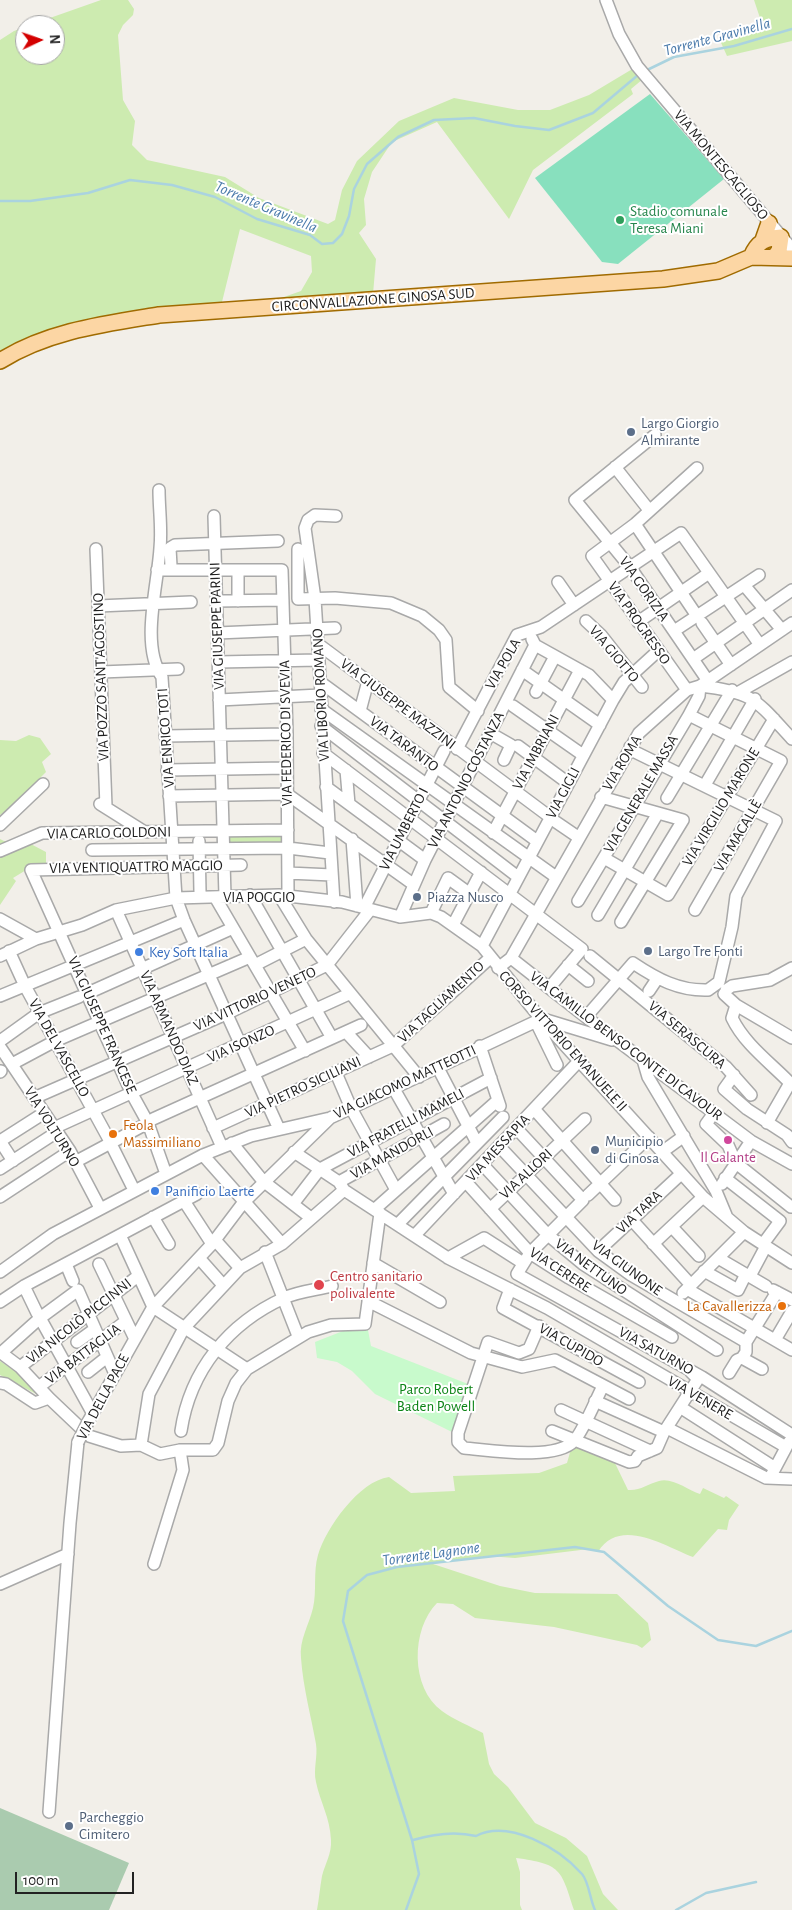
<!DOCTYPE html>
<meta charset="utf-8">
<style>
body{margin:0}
#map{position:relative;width:792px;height:1910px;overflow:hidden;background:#f2efe9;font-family:"Alegreya Sans",sans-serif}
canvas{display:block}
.north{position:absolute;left:15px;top:15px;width:50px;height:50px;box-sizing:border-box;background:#fff;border:1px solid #a7a7a7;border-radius:50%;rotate:87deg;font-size:14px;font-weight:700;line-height:20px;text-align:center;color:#222}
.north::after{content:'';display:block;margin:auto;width:18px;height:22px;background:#d40000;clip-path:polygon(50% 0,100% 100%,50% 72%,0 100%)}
.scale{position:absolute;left:15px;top:1872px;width:119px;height:22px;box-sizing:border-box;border:2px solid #222;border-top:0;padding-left:6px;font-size:15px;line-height:18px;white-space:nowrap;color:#222;-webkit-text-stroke:4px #fff;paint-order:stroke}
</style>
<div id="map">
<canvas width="792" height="1910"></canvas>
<div class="north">N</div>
<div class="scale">100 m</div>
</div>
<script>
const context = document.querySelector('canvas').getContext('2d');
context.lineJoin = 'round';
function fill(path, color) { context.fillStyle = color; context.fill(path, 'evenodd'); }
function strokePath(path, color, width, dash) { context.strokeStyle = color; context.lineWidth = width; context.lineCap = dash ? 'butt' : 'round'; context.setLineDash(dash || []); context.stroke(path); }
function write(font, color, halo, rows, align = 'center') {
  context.font = font + ' "Alegreya Sans",sans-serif'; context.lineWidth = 4; context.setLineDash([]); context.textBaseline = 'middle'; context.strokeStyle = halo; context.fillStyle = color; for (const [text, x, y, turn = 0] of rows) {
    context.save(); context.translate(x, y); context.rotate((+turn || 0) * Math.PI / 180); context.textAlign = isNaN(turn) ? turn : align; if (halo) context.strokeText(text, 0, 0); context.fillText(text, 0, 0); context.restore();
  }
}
const grass = new Path2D(`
 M101 0H128L134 9 133 15 123 25 118 35 123 100 135 121 132 145 147 160 225 177 259 198 328 224 335 220 342 190 357 161 399 121 454 98 518 110H550L589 95 634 68 643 79 631 89 633 94 533 170 509 219 437 122 392 142 372 172 364 199 366 225 359 233 376 259 373 294 267 303 301 291 312 272 311 256 240 229 221 306 106 317 0 356V40L14 31 25 27V55H55V25H30Z
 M754 0H792V41L727 56 718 36 762 24Z
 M29 735 40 738 51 754 42 762 46 772 12 806 0 815V740L16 741Z
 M226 837H282V842L226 843Z
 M0 839 4 841H25L46 852V866L31 867 13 878 16 881 0 905Z
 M0 1361 38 1387 42 1397 0 1375Z
 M573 1442 613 1459 628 1490C640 1491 648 1484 659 1481 672 1477 688 1490 700 1494L703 1488 724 1498 726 1496 739 1505 729 1520 727 1530 718 1529 693 1557C666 1547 620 1516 598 1552L589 1549 515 1558 487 1556 433 1564 500 1586 535 1593 617 1594 648 1623 651 1640 642 1648 637 1645 554 1627 475 1618 453 1604 437 1603C411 1629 410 1688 442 1711 454 1720 470 1726 483 1733L489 1764 494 1774 508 1787 535 1823 566 1838 587 1856 603 1894 618 1910H574C561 1869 561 1864 516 1858L520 1872V1905L522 1910H317C319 1899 320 1887 322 1876 325 1864 332 1853 331 1840 330 1817 320 1802 316 1782 313 1769 318 1757 316 1744 311 1716 303 1687 301 1658 299 1640 309 1625 313 1608 317 1591 313 1572 318 1555 326 1528 359 1481 389 1477L411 1493 455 1491 453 1476 539 1473 567 1463Z`);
const cemetery = new Path2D(`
 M0 1808 129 1863 109 1910H0Z`);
const park = new Path2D(`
 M368 1330 371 1346 468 1384 452 1432 375 1394 352 1371 337 1362 317 1358 315 1342 343 1331Z`);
const pitch = new Path2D(`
 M650 94 724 179 618 264 602 262 535 178Z`);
const stream = new Path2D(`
 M645 71 674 57 734 46 792 29
 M0 201H30L88 193 130 180 172 185 215 197 257 219 310 235 322 244 333 243 342 234 349 216 354 189 367 164 398 137 434 120 474 118 515 126 549 130 593 113 638 75
 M413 1840C433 1834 456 1831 476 1836 509 1819 559 1848 582 1874 589 1882 590 1900 595 1910
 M406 1910 419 1874 412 1840 343 1621 348 1591 367 1575 397 1567 575 1547 604 1552 668 1606 718 1640 756 1646 792 1631
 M676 1910 706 1893 756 1882`);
const minor = new Path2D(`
 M606 0 619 34 637 66 792 249
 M655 435 575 500 630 567 708 681
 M615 467 649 510
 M159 490C159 509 162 529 160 548 158 585 140 645 162 677L176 898 184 920 279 1129
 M214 516 225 896
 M635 524 697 616
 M96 549 106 806
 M298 549V599L335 598 391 603 422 616 439 630 446 640 449 687 478 711
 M169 569 171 566 170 548 175 545 278 541
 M157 570H282L287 734 288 895
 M238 571V601
 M558 582 574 605
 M744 585 782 630
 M216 601 283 600
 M98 606 191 602
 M586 621 601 635 642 687
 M638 622 709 573
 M702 623 731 665
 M677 629 759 575
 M217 633 335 628
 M532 639 535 645 589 675 613 700
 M318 644 550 817
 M693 659 792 590
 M218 662 319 660
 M522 670 600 725
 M101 672 178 669
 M320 682 537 841
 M700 686C754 692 756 700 792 739
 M687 690 592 556 635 524 697 468
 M536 692 553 660
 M739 692 792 662
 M219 700 320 695
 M513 706 583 755
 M321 709 556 877
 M360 711 368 681
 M689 715 781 761 695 910
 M321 726 518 877
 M490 733 511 745 504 760
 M165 736 287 734
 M518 746 568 783
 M630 747 635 752 776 821 736 896 732 927 719 982
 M457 749 517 635 541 627 681 533 760 645
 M323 753 582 949 550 987
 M167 770 287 768
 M346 770 349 804
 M705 785 755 699
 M326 787 425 860
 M169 796 287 794 413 884
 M601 797 683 820 621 922
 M667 798 732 690
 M100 804 143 831
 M556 822 578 837
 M0 825 43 784
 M493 833 580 670
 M352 839 357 906
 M199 841 200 892
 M92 850 288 848 330 853
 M0 851 42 833 288 830
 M604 858 668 895 774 719
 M288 873 332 875
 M250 895 332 1038
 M279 895 306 939 419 1077
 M215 897 305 1051
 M578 901 689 715 699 696 700 686
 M334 902 315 599 305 528 308 520 315 515 336 516
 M364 908 444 751
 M116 910 222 1147
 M431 913 448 878 470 894
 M598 915 658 813
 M400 917 425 860 535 645
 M0 919 36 939
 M453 925 481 872
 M482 946 613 700 624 682 658 651
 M9 951 25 986 112 1145
 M0 956 36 939 82 925 116 910 176 898 279 895 342 902 400 917 431 913 441 917 482 946 541 1019 703 1197 744 1232 792 1263
 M590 956 726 1067 751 1095
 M511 958 586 1017 751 1141 792 1164
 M255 965 306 939
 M568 965 588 981
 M498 968 511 958 639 733 687 690 700 686 792 623
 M726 990 732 986 770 980 792 968
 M649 991 657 979
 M88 993 233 928
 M724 994 736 1005 792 1038
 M0 996 184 920
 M736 1005 732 1018C745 1045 771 1063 792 1085
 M586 1017 633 963C657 979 679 991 708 990L719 982
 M543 1019 612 1040
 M536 1022 557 1065
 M346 1032 369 1057
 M0 1041 39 1013 79 997
 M480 1046 500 1106
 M0 1047 70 1151 100 1208
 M643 1060 648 1077 716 1191 726 1215
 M12 1064 55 1041 250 957
 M438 1068 477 1143
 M0 1072 1 1071
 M336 1073 351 1108 396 1190
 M734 1075 724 1089 747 1109 787 1135 792 1142
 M394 1089 454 1194
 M34 1098 226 1014 327 965 370 910
 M534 1109 615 1200
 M714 1113 706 1124 728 1145 736 1163 791 1207
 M153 1119 361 1025
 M767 1123 790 1083
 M54 1128 349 994
 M213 1128 393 1046 490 958
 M516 1128 583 1200 534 1249
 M0 1141 44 1113
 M0 1141 13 1161
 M232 1143 263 1181 311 1218
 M499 1146 598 1251 631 1275 746 1342
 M113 1148 134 1190
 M294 1152 339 1182 344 1190 448 1258 547 1308 786 1447
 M662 1152 684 1136
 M203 1155 282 1244
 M75 1162 148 1123
 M482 1164 548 1235 583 1264 717 1350
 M0 1169 57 1132
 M166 1174 148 1123 132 1094 31 870 241 865
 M725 1178 780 1221 763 1244
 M339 1182 444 1124
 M466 1182 530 1253 569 1278 672 1337
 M722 1184 751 1141
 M588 1195 649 1137
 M0 1197 70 1151
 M184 1201 212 1244
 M293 1204 320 1169 491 1078
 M375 1209 498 1100
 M490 1209 585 1119
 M153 1217 169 1244
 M631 1219 691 1285
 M398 1224 503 1117
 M672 1227 699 1256
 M120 1235 153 1307 247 1369
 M415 1235 580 1060
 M215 1240 240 1268
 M653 1244 703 1197
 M598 1251 681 1174
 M265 1252 298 1336
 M530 1253 517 1274 702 1377 792 1435
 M199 1258 223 1285
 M448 1258 484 1238 523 1263
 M718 1258 766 1286
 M373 1263 440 1302
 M66 1264 73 1281
 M99 1264 135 1339
 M704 1271 738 1290 746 1274
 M0 1272 53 1234 203 1155 251 1136 330 1118 541 1019
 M750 1276 766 1246
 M24 1286 37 1313
 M510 1289 503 1308 639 1382
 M687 1289 792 1350
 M773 1290 792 1300
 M683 1293 744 1232
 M368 1301 471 1353 522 1367 555 1360 629 1399
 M0 1302 24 1286 197 1194
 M40 1318 92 1412
 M539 1326 529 1349 519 1353 488 1342 458 1433V1442L464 1448C490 1450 555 1461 574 1441 584 1430 596 1399 603 1386
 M775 1340 792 1311
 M77 1342 95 1329
 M0 1352 20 1367 49 1398 89 1436 121 1446 141 1445 160 1454 180 1450H213L218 1443 228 1401 236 1383 247 1369 308 1332 331 1325 365 1324 380 1213
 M1 1353 40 1318 78 1290 115 1374
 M742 1358 762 1369
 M20 1367 138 1276
 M88 1372 107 1357
 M729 1373 737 1360 742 1358 746 1352V1342L777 1292
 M0 1383 6 1384 35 1403 49 1398
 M40 1386 126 1321
 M595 1401 664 1432
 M680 1407 775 1468
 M561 1410 650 1451
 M88 1422 153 1307 212 1244 243 1203 329 1119
 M667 1428 766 1478 792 1479
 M181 1431C190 1370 229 1323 284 1298 299 1291 316 1290 332 1286
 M552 1431 629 1462 635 1461 638 1456 657 1448 664 1432 698 1379 691 1372
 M141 1445 149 1394 184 1328 240 1268 282 1244 344 1190
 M772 1474 789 1442
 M154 1564 183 1470 180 1450
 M0 1584 68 1554
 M49 1812 70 1523 78 1442`);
const major = new Path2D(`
 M763 240 769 223
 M751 257C757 242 765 238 781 237L779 251 775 256
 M0 361C48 331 104 324 159 315L663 279 718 271 751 257 792 258`);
const minorBridge = new Path2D(`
 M78 1442 88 1422`);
const markers = [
 [620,220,5,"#2e9e5b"],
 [631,432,5,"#5c6f8a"],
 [417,897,5,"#5c6f8a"],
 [648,951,5,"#5c6f8a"],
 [139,952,5,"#3f7fe0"],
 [113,1134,5,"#e8710a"],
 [728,1140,5,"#d1479c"],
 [595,1150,5,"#5c6f8a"],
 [155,1191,5,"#3f7fe0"],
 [319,1285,6,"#e0444e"],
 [782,1306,5,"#e8710a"],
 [69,1826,5,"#5c6f8a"]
];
const streetNames = [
 ["VIA MONTESCAGLIOSO",721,165,50],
 ["CIRCONVALLAZIONE GINOSA SUD",373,300,-4],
 ["VIA GORIZIA",644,589,55],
 ["VIA PROGRESSO",639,623,55],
 ["VIA GIUSEPPE PARINI",217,626,-92],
 ["VIA GIOTTO",614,654,50],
 ["VIA POLA",503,664,-60],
 ["VIA POZZO SANT'AGOSTINO",101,677,-92],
 ["VIA LIBORIO ROMANO",321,695,-93],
 ["VIA GIUSEPPE MAZZINI",398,704,37],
 ["VIA FEDERICO DI SVEVIA",286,733,-91],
 ["VIA ENRICO TOTI",166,738,-94],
 ["VIA TARANTO",404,744,37],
 ["VIA IMBRIANI",536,752,-62],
 ["VIA ROMA",622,763,-59],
 ["VIA ANTONIO COSTANZA",466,780,-63],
 ["VIA GIGLI",563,793,-62],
 ["VIA GENERALE MASSA",641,794,-60],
 ["VIA VIRGILIO MARONE",721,807,-59],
 ["VIA UMBERTO I",404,829,-63],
 ["VIA CARLO GOLDONI",109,833,-1],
 ["VIA MACALLÈ",738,836,-60],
 ["VIA VENTIQUATTRO MAGGIO",136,867,-1],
 ["VIA POGGIO",259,897],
 ["VIA VITTORIO VENETO",255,999,-25],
 ["VIA TAGLIAMENTO",441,1002,-43],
 ["VIA GIUSEPPE FRANCESE",102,1025,66],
 ["VIA ARMANDO DIAZ",169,1028,66],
 ["VIA SERASCURA",687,1035,40],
 ["CORSO VITTORIO EMANUELE II",563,1041,48],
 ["VIA ISONZO",241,1044,-24],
 ["VIA CAMILLO BENSO CONTE DI CAVOUR",626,1046,37],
 ["VIA DEL VASCELLO",59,1048,61],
 ["VIA GIACOMO MATTEOTTI",405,1082,-25],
 ["VIA PIETRO SICILIANI",303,1087,-25],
 ["VIA FRATELLI MAMELI",406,1123,-28],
 ["VIA VOLTURNO",52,1127,58],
 ["VIA MESSAPIA",498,1148,-47],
 ["VIA MANDORLI",392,1153,-29],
 ["VIA ALLORI",526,1174,-43],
 ["VIA TARA",639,1212,-43],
 ["VIA NETTUNO",591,1267,36],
 ["VIA GIUNONE",627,1268,36],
 ["VIA CERERE",560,1270,33],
 ["VIA NICOLÒ PICCINNI",79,1321,-38],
 ["VIA CUPIDO",571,1345,30],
 ["VIA SATURNO",656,1351,29],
 ["VIA BATTAGLIA",83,1354,-37],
 ["VIA DELLA PACE",103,1397,-62],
 ["VIA VENERE",700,1398,30]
];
const leisureNames = [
 ["Stadio comunale",630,211],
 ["Teresa Miani",630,228]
];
const serviceNames = [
 ["Largo Giorgio",641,423],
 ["Almirante",641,440],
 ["Piazza Nusco",427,897],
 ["Largo Tre Fonti",658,951],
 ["Municipio",605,1141],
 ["di Ginosa",605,1158],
 ["Parcheggio",79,1817],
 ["Cimitero",79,1834]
];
const shopNames = [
 ["Key Soft Italia",149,952],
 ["Panificio Laerte",165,1191]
];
const foodNames = [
 ["Feola",123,1125],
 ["Massimiliano",123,1142],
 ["La Cavallerizza",772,1306,"right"]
];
const hotelNames = [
 ["Il Galante",728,1157]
];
const healthNames = [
 ["Centro sanitario",330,1276],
 ["polivalente",330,1293]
];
const parkNames = [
 ["Parco Robert",436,1389],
 ["Baden Powell",436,1406]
];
const waterNames = [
 ["Torrente Gravinella",717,37,-15],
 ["Torrente Gravinella",266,207,23],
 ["Torrente Lagnone",431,1554,-8]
];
fill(grass, '#cdebb0');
fill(cemetery, '#aacbaf');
fill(park, '#c8facc');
fill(pitch, '#88e0be');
strokePath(stream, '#aad3df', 2.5);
strokePath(minor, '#a9a9a9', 14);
strokePath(major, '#a06b00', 18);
strokePath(minor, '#fff', 11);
strokePath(major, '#fcd6a4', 15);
strokePath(minorBridge, '#a9a9a9', 14, []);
strokePath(minorBridge, '#fff', 11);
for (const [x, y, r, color] of markers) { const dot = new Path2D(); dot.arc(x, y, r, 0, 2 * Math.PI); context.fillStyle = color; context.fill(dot); strokePath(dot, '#fff', 2); }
write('15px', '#222', '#fff', streetNames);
write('15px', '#27864d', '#fff', leisureNames, 'left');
write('15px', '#4e5e75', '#fff', serviceNames, 'left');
write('15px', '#366cbe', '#fff', shopNames, 'left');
write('15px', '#c56008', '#fff', foodNames, 'left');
write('15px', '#b23c85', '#fff', hotelNames);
write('15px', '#be3a42', '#fff', healthNames, 'left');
write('15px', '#0c8416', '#fff', parkNames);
write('italic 16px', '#4a7aab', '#fff', waterNames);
</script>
